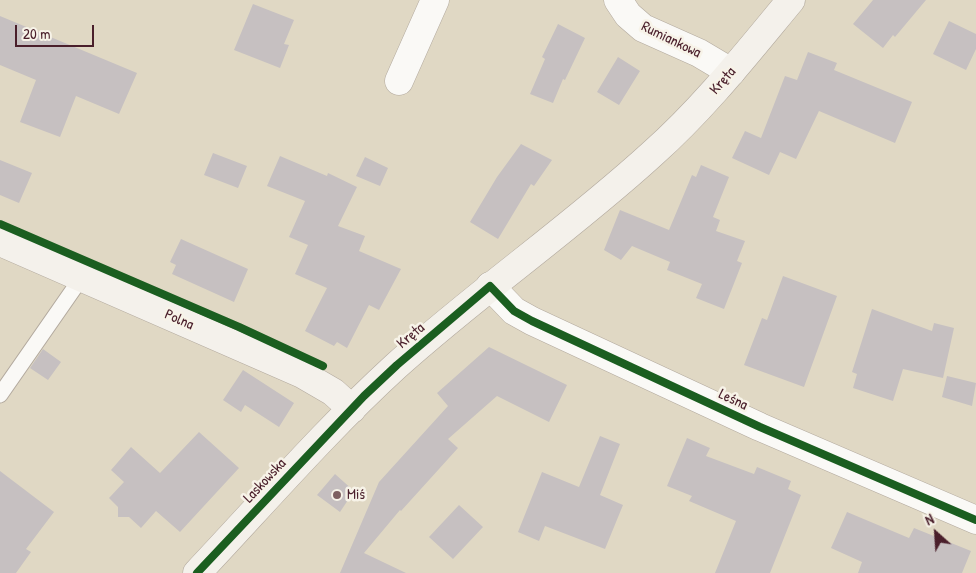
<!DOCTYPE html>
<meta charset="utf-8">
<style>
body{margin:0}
#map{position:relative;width:976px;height:573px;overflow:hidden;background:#e0d8c4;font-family:"Patrick Hand",sans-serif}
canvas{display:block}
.north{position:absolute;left:911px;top:508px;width:50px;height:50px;-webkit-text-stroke:4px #f7f3e8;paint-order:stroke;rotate:334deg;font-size:14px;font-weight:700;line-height:20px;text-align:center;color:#4a1f2b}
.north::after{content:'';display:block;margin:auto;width:18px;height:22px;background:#4a1f2b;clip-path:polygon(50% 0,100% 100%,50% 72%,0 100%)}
.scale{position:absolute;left:15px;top:25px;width:79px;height:22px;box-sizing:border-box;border:2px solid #4a1f2b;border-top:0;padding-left:6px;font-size:15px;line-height:18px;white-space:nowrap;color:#4a1f2b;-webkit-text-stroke:4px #f7f3e8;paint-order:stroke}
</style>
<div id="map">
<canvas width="976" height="573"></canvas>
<div class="north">N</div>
<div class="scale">20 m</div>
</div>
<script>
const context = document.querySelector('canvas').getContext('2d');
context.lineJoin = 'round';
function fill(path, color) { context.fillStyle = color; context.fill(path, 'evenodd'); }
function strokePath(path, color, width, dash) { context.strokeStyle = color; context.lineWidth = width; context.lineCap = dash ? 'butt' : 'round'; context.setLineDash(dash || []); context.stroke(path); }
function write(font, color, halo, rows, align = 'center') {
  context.font = font + ' "Patrick Hand",sans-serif'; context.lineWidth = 5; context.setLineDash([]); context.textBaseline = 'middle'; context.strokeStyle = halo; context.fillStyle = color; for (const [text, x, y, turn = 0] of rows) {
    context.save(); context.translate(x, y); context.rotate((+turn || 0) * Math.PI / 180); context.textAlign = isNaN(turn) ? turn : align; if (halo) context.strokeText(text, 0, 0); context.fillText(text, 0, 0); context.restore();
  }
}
const building = new Path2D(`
 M873 0H926L895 37 893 35 883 48 853 24Z
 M253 4 294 20 284 44 289 45 280 68 234 50Z
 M0 16 137 73 119 114 76 96 60 137 20 122 36 80 0 65Z
 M949 21 976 34V49L966 70 933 54Z
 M558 24 585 38 565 80 563 79 553 103 530 94 545 59 542 57Z
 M808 52 837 63 834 70 912 102 895 143 819 111 796 159 780 152 769 175 732 158 745 131 761 138 785 76 797 80Z
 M618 57 640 71 619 105 597 92Z
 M521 144 552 160 534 186 531 184 498 239 470 222 497 177Z
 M213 153 247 166 238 188 204 175Z
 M280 156 327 176 328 173 357 187 338 226 365 236 359 251 401 269 379 310 369 305 347 348 337 342 334 346 305 331 327 288 295 274 308 245 289 237 305 201 267 186Z
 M365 157 388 168 380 186 356 176Z
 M0 160 32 173 19 203 0 195Z
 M701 165 729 177 713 217 720 220 716 231 745 241 737 261 742 263 724 309 696 298 702 284 667 270 670 262 632 246 621 260 604 250 620 210 669 230 692 175 696 177Z
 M181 239 248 269 234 302 172 274 176 265 170 262Z
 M783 276 837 296 804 387 744 365 762 318 767 320Z
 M872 309 932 331 934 323 954 328 943 378 903 369 893 401 853 388 857 374 852 372Z
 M489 347 567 385 549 422 497 396 448 439 458 448 401 511 400 510 364 553 406 573H340L379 482 448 406 437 393Z
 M43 349 61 362 48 380 30 368Z
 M243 370 294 403 279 427 245 405 241 412 223 400Z
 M947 376 976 383 972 406 942 397Z
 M199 432 239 468 180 532 156 511 141 528 129 517H118V507L109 498 124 482 111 470 131 447 160 473Z
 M600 436 620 444 600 495 623 505 605 549 545 526 539 541 518 532 542 472 579 487Z
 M687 438 710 448 706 456 754 474 757 467 791 481 788 489 801 495 770 573H715L736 521 689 501 692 496 667 486Z
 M0 471 54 512 26 549 31 552 16 573H0Z
 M335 474 354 491 340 512 317 495Z
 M459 505 483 527 453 559 429 537Z
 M847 512 909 538 914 528 971 551 962 573H858L862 562 831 548Z`);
const lane = new Path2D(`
 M0 395 82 277`);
const street = new Path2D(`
 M618 0 628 15 643 28 699 53 731 72
 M399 81 435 0
 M490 286 514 311 532 321 760 427 976 520`);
const secondary = new Path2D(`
 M0 242 302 374 333 392 352 409
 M197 573C263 503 326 430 396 366 478 292 570 229 652 154 704 108 747 53 791 0`);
const cycleway = new Path2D(`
 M0 224 239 327 323 366
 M197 573 364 396 397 365 490 286 514 311 532 321 760 427 976 520`);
const markers = [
 [337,495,5,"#7e6061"]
];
const streetNames = [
 ["Rumiankowa",671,40,26],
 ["Kręta",723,81,-49],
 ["Polna",179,320,24],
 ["Kręta",411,336,-40],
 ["Leśna",733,400,25],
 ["Laskowska",265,481,-47]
];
const poiNames = [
 ["Miś",347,495]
];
fill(building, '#c6c0c1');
strokePath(lane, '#b2a99e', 17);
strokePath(street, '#b2a99e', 29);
strokePath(secondary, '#b2a99e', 29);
strokePath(lane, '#faf9f6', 15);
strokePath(street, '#faf9f6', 28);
strokePath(secondary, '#f4f1eb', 28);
strokePath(cycleway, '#1b5e20', 8);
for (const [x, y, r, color] of markers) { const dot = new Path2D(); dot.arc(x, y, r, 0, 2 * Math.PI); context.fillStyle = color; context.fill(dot); strokePath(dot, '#f7f3e8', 2); }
write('15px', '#4a1f2b', '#f7f3e8', streetNames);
write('15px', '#4a1f2b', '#f7f3e8', poiNames, 'left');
</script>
